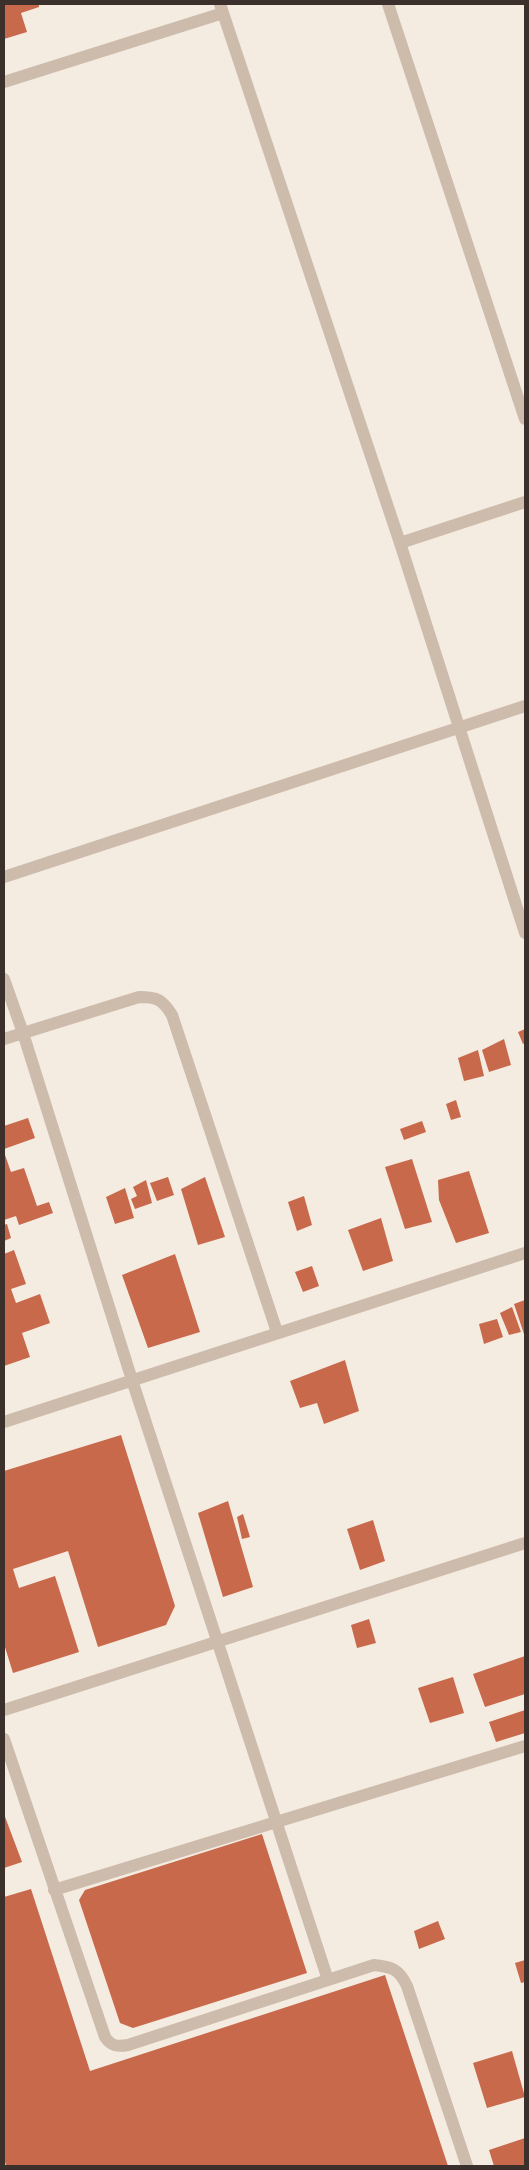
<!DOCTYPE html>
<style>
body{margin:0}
#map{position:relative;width:529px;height:2170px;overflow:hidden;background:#f4ebe1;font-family:"Alegreya Sans",sans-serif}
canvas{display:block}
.frame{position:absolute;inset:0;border:5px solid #3b302b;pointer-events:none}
</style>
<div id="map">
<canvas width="529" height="2170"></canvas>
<div class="frame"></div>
</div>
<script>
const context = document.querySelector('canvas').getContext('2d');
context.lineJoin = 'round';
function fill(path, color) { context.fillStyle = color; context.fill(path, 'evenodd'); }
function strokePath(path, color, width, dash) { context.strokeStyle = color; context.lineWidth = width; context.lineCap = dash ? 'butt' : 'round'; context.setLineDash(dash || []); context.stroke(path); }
const building = new Path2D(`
 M4 4H39V7L21 13 27 32 4 39Z
 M525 1029V1043L523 1044 518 1032Z
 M504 1039 511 1065 489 1072 482 1050Z
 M478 1050 484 1076 464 1081 458 1058Z
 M456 1100 461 1117 451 1120 446 1104Z
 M28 1118 35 1138 4 1149V1126Z
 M422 1121 426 1132 404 1140 400 1129Z
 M4 1152 11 1172 24 1168 37 1206 49 1202 53 1213 19 1225 16 1216 4 1220Z
 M412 1159 432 1222 405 1229 385 1167Z
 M469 1171 489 1233 456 1243 439 1200 438 1180Z
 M168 1177 174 1195 157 1201 150 1183Z
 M205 1177 225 1237 198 1245 181 1189Z
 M146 1180 152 1203 135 1209 131 1199 137 1196 133 1187Z
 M125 1188 134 1218 115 1224 106 1197Z
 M304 1196 312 1225 297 1231 288 1202Z
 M381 1218 393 1261 363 1271 348 1230Z
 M7 1224 11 1238 4 1241V1225Z
 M14 1250 26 1284 11 1289 16 1303 40 1294 50 1323 22 1333 30 1357 4 1366V1254Z
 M175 1254 200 1332 148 1348 122 1275Z
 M312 1266 319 1286 303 1292 295 1272Z
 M525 1300V1337L514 1304Z
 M512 1307 521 1332 509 1335 500 1313Z
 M497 1319 503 1337 484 1344 479 1324Z
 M345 1360 359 1411 324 1424 317 1403 300 1408 290 1381Z
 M121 1435 175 1606 166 1625 98 1647 68 1551 13 1569 19 1588 55 1576 79 1652 13 1673 4 1644V1471Z
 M228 1501 253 1587 223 1597 198 1513Z
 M243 1514 250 1537 242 1539 237 1517Z
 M373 1520 385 1561 360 1570 347 1529Z
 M369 1619 376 1643 357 1648 351 1625Z
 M525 1656V1694L485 1707 473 1674Z
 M453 1677 464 1713 430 1723 418 1688Z
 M525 1710V1733L496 1742 489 1722Z
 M4 1814 22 1862 4 1868Z
 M262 1834 307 1973 133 2028 120 2023 79 1900 85 1890Z
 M31 1889 90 2071 385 1975 448 2166H6L4 2157V1897Z
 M438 1921 445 1939 419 1949 414 1931Z
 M525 1960V1982L521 1983 515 1963Z
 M512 2051 525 2097 487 2108 473 2063Z
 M525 2138V2166H494L489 2150Z`);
const street = new Path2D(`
 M220 4 400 543 525 933
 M388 4 525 419
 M4 82 223 13
 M400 543 525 502
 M4 877 525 706
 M4 979 23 1033 132 1380 328 1980
 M4 1039 139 997C157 997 162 999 172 1015L277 1332
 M4 1422 525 1253
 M4 1710 525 1543
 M4 1739 105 2037C111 2046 117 2047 128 2045L374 1965C392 1967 399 1969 407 1986L467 2166
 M54 1890 525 1746`);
fill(building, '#c8694b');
strokePath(street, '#cdbbac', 12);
</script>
